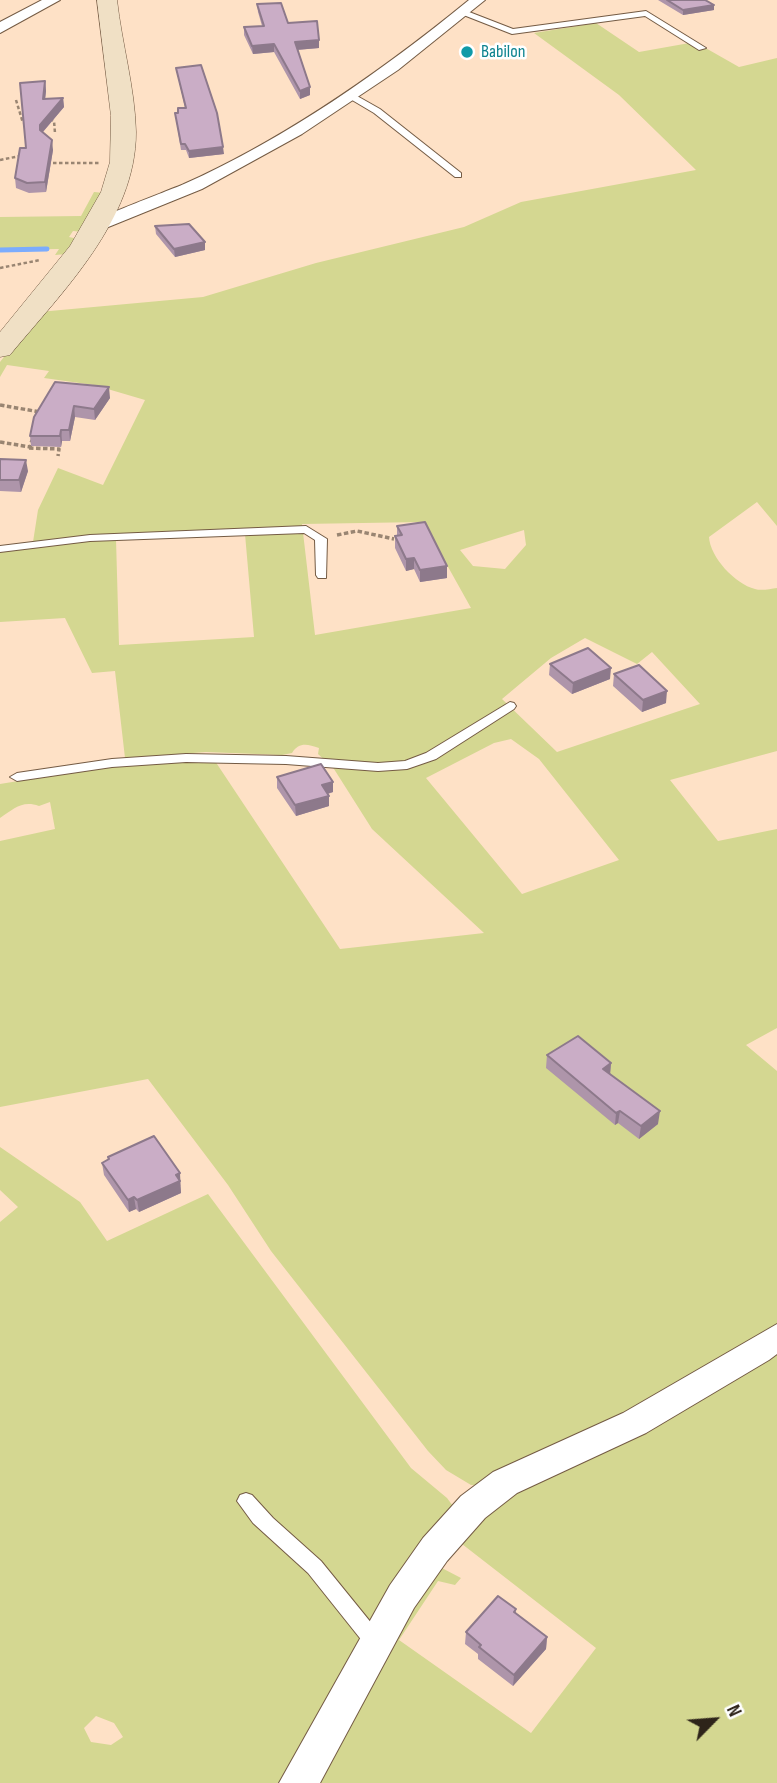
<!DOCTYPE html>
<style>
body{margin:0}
#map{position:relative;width:777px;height:1783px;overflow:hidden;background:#fee1c6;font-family:"Sofia Sans Condensed",sans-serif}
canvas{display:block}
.north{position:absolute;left:679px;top:1685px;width:70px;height:70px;-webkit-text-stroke:5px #fff;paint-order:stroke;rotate:65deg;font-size:19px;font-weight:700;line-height:28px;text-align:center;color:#2e241a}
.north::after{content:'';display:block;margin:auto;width:24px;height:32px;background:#2e241a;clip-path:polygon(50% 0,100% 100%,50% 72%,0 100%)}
</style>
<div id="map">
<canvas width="777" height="1783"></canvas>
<div class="north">N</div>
</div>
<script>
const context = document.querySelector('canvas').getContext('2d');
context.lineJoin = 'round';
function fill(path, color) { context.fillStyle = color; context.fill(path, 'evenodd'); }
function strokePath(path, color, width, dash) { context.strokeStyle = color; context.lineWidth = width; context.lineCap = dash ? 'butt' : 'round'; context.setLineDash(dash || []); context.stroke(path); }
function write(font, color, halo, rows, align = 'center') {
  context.font = font + ' "Sofia Sans Condensed",sans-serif'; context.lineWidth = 5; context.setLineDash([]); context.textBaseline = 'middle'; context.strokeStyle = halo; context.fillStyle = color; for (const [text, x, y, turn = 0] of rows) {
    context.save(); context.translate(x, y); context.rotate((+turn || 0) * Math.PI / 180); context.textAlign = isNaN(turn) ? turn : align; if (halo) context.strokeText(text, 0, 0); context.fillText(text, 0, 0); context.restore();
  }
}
const green = new Path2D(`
 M596 23 639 52 695 42 739 67 777 58V526L757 502 709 537C710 557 735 584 755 589 761 591 770 589 777 588V751L670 780 718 841 777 829V1028L746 1045 777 1071V1327L682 1388 488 1486 471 1485 446 1470 428 1451 271 1251 228 1185 148 1079 0 1107V841L55 829 50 802 39 806C22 800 14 809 0 818V784L116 765 215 761 340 949 484 933 372 829 334 769 318 754 319 748C307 744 299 742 292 753L282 755 206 752 125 758 115 671 92 673 65 618 0 622V547L33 542 38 510 58 468 103 485 145 400 94 385 44 378 49 371 7 365 0 377V362L39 312 203 297 316 263 464 227 521 202 696 170 619 95 534 33ZM423 522 471 608 315 635 302 524ZM524 530 526 545 505 569 473 566 460 550ZM245 534 254 637 119 645 116 539ZM585 638 637 664 652 652 700 704 557 752 502 699 551 658ZM511 739 539 759 619 860 522 894 426 778 494 743Z
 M94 192 105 193 83 232 73 231 69 237 78 239 67 254 55 255 59 249 0 250V217L81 216Z
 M0 1147 80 1202 107 1241 208 1194 411 1468 447 1498 456 1510 284 1783H0V1222L18 1207 0 1190ZM96 1716 114 1723 123 1737 111 1745 91 1742 84 1728Z
 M777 1345V1783H306L438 1566 461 1578 455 1585 438 1581 399 1640 531 1733 596 1648 462 1544 478 1513Z`);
const stream = new Path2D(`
 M0 250 47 249`);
const pathFar1 = new Path2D(`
 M16 100 23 123
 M50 119 54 121 55 133
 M0 160 20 156
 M53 163H99
 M0 268 40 260`);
const path = new Path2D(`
 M0 405 40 412
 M0 442 30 447 32 440
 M29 448 59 449 58 456
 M337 535 357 531 394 539`);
const lane = new Path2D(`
 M464 10 513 29 646 11 706 48 699 50 645 16 512 34 461 14 460 12Z
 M350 92 380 109 461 173V177H455L374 113 347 97V93Z
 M306 526 327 539 326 578H318L316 575 315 540 304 533 90 541 0 552V546L90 535Z
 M510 702 514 703 516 706 514 709 436 759 407 769 378 771 286 764 186 762 112 767 17 781 10 777 17 773 112 759 186 754 286 756 378 763 405 761 426 753Z
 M246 1493 252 1495 273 1518 321 1561 381 1635 384 1641 381 1647 374 1650 367 1647 308 1573 253 1523 237 1501 240 1495Z`);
const street = new Path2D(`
 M42 0H60L0 33V22Z
 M469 0H485L398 70 302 134 202 189 96 232 87 227C95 217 166 192 184 184 287 138 382 71 469 0Z
 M777 1324V1354L769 1360 646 1433 517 1493 485 1518 447 1561 414 1608 320 1783H279L390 1585 423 1538 461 1496 493 1472 623 1413Z`);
const secondary = new Path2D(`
 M97 0H117C122 44 135 88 136 132 136 220 62 292 10 355L0 357V332L70 246 101 192 110 162 111 116Z`);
const wall = new Path2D(`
 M658 0H705L714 10 683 15Z
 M257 4 288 23 319 40V48L297 50 310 95 300 99 274 52 253 54 244 35V27L262 26 258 12Z
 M176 68 224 154 189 158 186 150H181L175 113H178L185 108Z
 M45 81 46 91 45 99 63 98 64 107 43 132 53 150 46 192 29 193 16 188 15 178 26 148Z
 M155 226 205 242V250L175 257 156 234Z
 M55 382 110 398 95 420 75 417 70 441H62L61 447 31 446 30 436Z
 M0 459 28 471 21 492 0 491Z
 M397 526 447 566V578L420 582 414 569 406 571 395 548V536H397Z
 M550 664 610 679 572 694 549 675Z
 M614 674 666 703 642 712 613 686Z
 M277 777 333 782V792L328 794 329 806 296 816 277 788Z
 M547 1055 611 1063 610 1074 658 1124 639 1139 618 1123 615 1125 546 1068Z
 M108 1157 181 1186H180L181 1193 139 1212 136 1209 129 1212 104 1175 102 1163 108 1160Z
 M516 1609V1613L547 1637 546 1649 513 1686 478 1659V1654L465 1644 466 1632Z`);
const shadedWall = new Path2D(`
 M714 5V10L683 15V10Z
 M319 40V48L295 50V42Z
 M274 44V52L253 54 252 46Z
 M45 81 46 91 44 109 43 99Z
 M310 87V95L300 99V91Z
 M63 98 64 107 41 134 40 130V125Z
 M52 140 53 150 46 192 45 182Z
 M223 147 224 154 189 158V151Z
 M205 242V250L175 257 174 249Z
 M109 387 110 398 95 420 94 409Z
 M74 406 75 417 70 441 69 430Z
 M61 430 62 441 61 447 60 436Z
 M26 460 28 471 21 492 19 480Z
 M414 558V569L406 571V559Z
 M447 566V578L420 582V570Z
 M611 668 610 679 572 694 573 683Z
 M667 691 666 703 642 712 643 700Z
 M333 782V792L322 795V785Z
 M329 796V806L296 816 295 805Z
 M611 1063 610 1075 603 1069Z
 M620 1111 618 1123 615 1125 616 1113Z
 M660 1111 658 1124 639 1139 641 1126Z
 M180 1173 181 1193 139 1212 137 1200Z
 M134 1197 136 1209 129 1212 128 1200Z
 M547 1637 546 1649 513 1686 514 1675Z`);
const building = new Path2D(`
 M667 0H705L714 5 683 10Z
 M281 3 288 23 317 21 319 40 295 42 310 87 300 91 274 44 252 46 244 27 264 26 257 4Z
 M201 65 217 113 223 147 189 151 185 144H181L175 113H178V108H186L176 68Z
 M45 81 43 99 63 98 40 125V130L52 140 45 182 27 183 15 178 20 148H26L20 83Z
 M189 224 205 242 174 249 155 226Z
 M55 382 109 387 94 409 74 406 69 430H61L60 436H30L34 417Z
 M0 459 26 460 19 480H0Z
 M425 522 447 566 420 570 414 558 406 559 395 536 402 535 397 526Z
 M588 648 611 668 573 683 550 664Z
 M639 665 667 691 643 700 614 674Z
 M321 764 333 782 322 785 329 796 295 805 277 777Z
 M578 1036 611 1063 603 1069 660 1111 641 1126 620 1111 616 1113 547 1055Z
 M154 1136 180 1173 176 1175 180 1181 137 1200 134 1197 128 1200 102 1163 109 1159 108 1157Z
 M498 1596 516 1609 514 1612 547 1637 514 1675 479 1647 481 1645 466 1632Z`);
const markers = [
 [467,52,7,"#0f9aa8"]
];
const farCulturenames = [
 ["Babilon",481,52]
];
fill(green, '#d4d791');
strokePath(stream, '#7bacfd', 5);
strokePath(lane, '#745b44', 2);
strokePath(street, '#745b44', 2);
strokePath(secondary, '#745b44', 1);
strokePath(pathFar1, '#998572', 2.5, [3.5, 2.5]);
strokePath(path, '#998572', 3.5, [4.5, 2.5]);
fill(lane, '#fff');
fill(street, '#fff');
fill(secondary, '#f0e0c5');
fill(wall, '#ae95aa');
fill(shadedWall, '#8d798b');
fill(building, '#caadc6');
strokePath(building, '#8d798b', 2);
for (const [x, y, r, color] of markers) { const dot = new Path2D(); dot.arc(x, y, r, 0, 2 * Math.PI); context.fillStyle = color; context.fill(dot); strokePath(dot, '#fff', 2.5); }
write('18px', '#0d838f', '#fff', farCulturenames, 'left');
</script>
